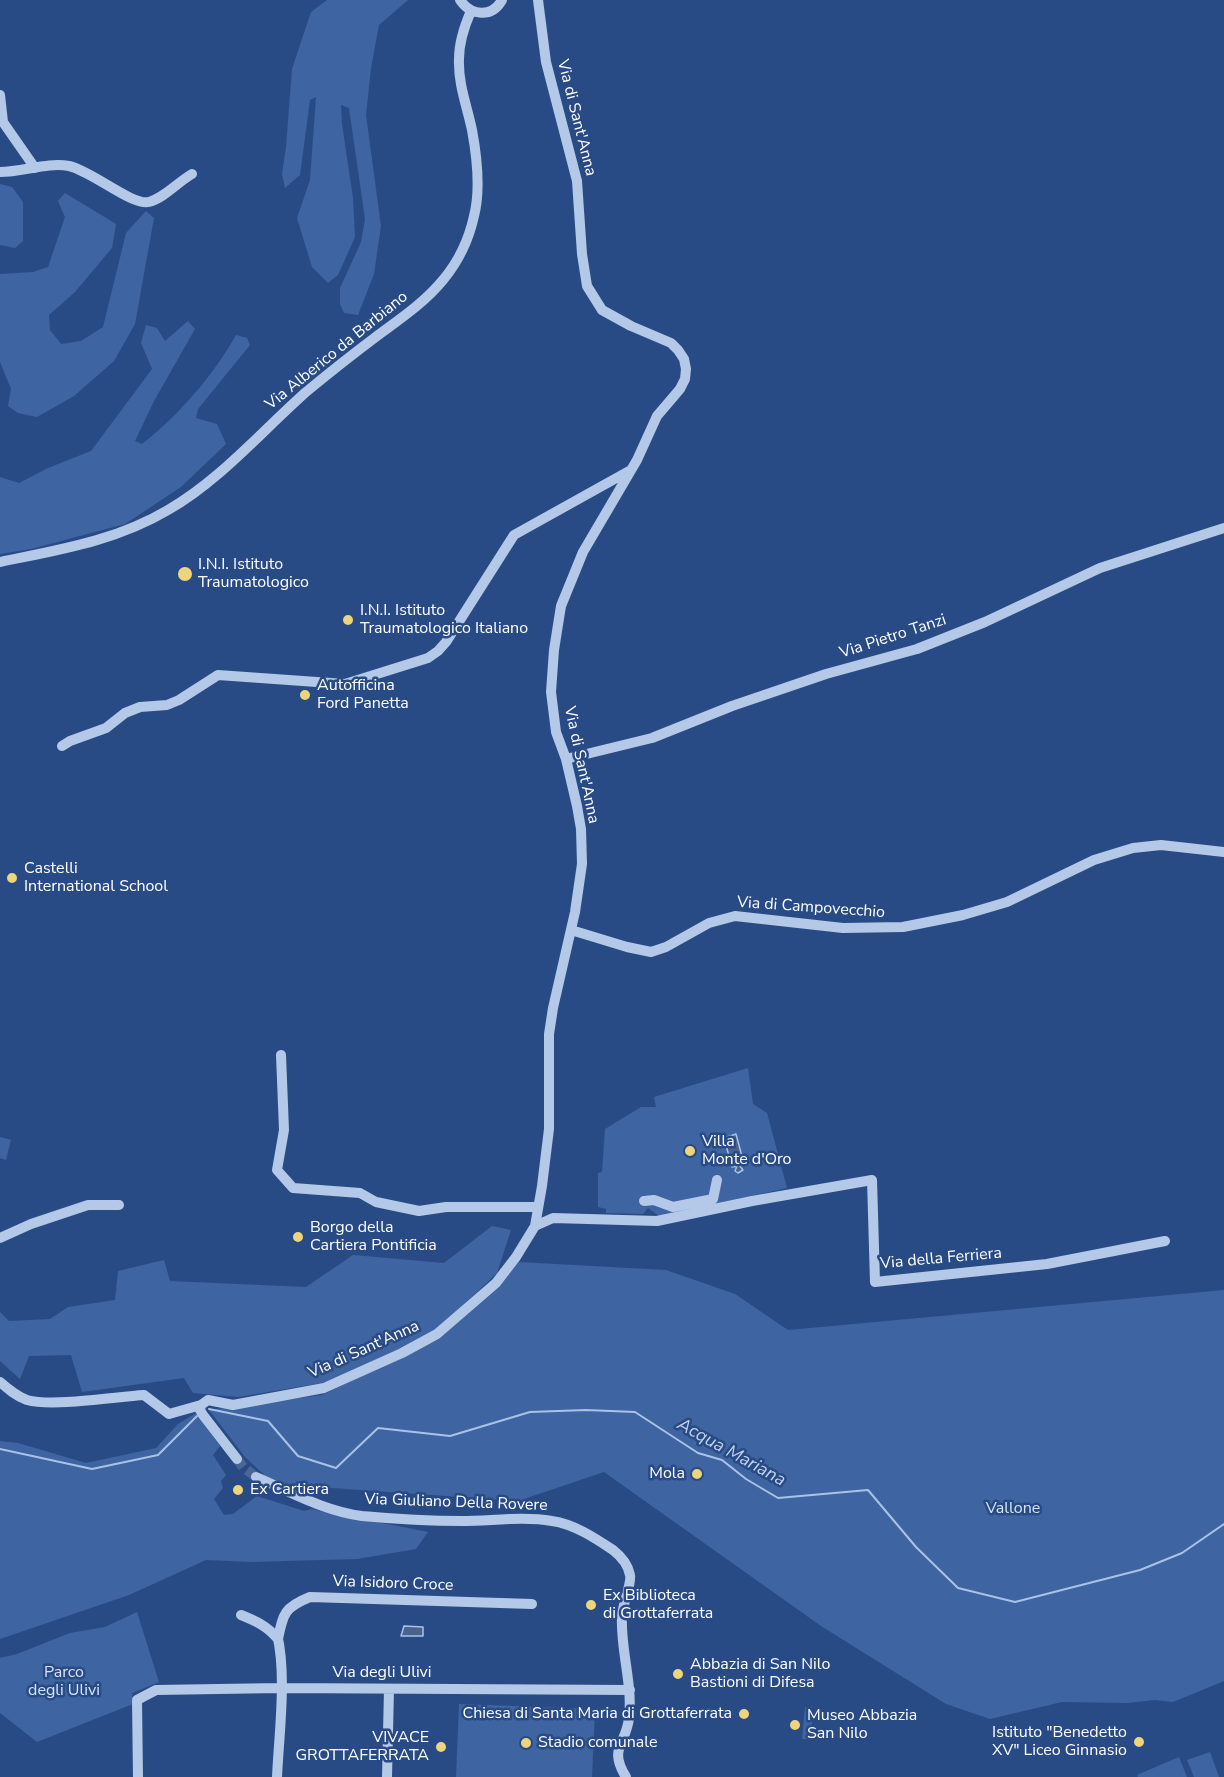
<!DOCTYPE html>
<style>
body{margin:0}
canvas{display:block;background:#294b85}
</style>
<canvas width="1224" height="1777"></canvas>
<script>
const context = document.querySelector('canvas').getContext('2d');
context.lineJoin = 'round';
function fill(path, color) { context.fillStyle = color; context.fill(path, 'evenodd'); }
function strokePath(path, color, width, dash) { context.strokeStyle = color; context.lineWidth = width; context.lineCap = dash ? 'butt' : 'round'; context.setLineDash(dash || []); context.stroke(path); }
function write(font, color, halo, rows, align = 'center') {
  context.font = font + ' "Nunito Sans",sans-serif'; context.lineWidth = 5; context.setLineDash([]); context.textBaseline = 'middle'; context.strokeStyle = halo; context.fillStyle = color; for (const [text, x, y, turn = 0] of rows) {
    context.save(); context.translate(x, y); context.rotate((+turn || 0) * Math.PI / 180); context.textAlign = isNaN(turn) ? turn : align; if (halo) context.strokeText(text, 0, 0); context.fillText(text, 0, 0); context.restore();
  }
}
const green = new Path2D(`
 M327 0H408L379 25 371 68 366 115 381 226 374 274 358 315 344 313 340 304V288L361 242 365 219 349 108 341 105 342 124 353 198 355 237 338 275 328 283 312 267 297 218 310 180 316 97 310 100 300 175 285 188 282 174 286 147 292 69 311 12Z
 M0 184 12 187 23 202V241L15 248 0 245Z
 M65 193 116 224 112 248 75 292 49 315 50 330 61 344 81 341 103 327 126 233 146 211 154 218 135 324 114 361 74 396 37 417 18 413 8 406 11 389 0 362V274L33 272 48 267 65 217 58 201Z
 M188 321 195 329 154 401 135 441 142 444C179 415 213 376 236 335L247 338 250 345 198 409 196 418 217 424 226 444 181 487 125 524 31 549 0 554V477L19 483 48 468 91 451 152 369 141 343 146 325 157 328 165 341Z
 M748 1068 753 1104 767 1113 787 1188 659 1216 648 1208 643 1214 606 1213V1209L598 1207V1173L602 1172 605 1129 641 1107H656L654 1097Z
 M0 1137 11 1140 6 1160 0 1158Z
 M492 1226 511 1230 497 1273 435 1332 372 1364 322 1383 238 1397 193 1393 184 1378 82 1392 71 1355 29 1356 20 1379 0 1361V1312L9 1321 50 1319 68 1307 115 1300 118 1271 164 1260 170 1281 306 1287 353 1255 444 1263Z
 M519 1262 666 1270 735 1294 788 1330 1224 1290V1681L1173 1702 1155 1700 1126 1703 1062 1702 990 1719 946 1704 821 1626 604 1472 518 1501 274 1484 245 1457 209 1410 322 1395 437 1340Z
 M196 1413 220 1446 213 1455 226 1475 221 1481 223 1488 214 1499 224 1515 233 1514 257 1496 304 1511 311 1509 428 1532 416 1549 357 1559 251 1562 206 1560 129 1595 0 1639V1441L18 1443 86 1463 156 1448 178 1424Z
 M137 1612 159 1682 132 1693 133 1704 37 1742 0 1713V1658L17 1654 70 1633 105 1627Z
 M459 1704 595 1709 592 1777H456Z
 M805 1707H812V1739H802Z
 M1210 1752 1219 1777H1194L1187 1760Z
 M1179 1757 1187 1777H1138L1137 1775Z`);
const water = new Path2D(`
 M736 1134 744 1164 739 1165 743 1170 738 1173 735 1171 737 1166 732 1167 724 1138Z
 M404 1626 423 1627V1636H401Z`);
const stream = new Path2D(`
 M209 1409 268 1421 298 1456 336 1468 378 1428 450 1436 530 1412 586 1410 635 1412 698 1453 722 1460 746 1479 778 1498 868 1490 916 1547 958 1588 1015 1602 1140 1570 1182 1553 1224 1524
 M0 1449 92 1469 158 1455 197 1416`);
const minorTunnel = new Path2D(`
 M237 1459 243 1467 256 1477`);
const minor = new Path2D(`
 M460 0C471 16 492 18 502 0
 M0 95 3 122 35 168
 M0 172C23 172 47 162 69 166 92 171 132 206 149 202 164 198 178 182 192 174
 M0 562C58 550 116 541 168 510 220 480 261 432 306 392 329 373 353 354 377 336 400 319 424 303 443 280 458 262 469 239 474 216 481 189 477 157 472 130 467 106 458 84 459 59 459 42 464 27 471 11
 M62 746 70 741 106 728 125 713 140 707 167 705 179 700 218 675 345 684 428 658 438 651 446 642 514 535 629 471
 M566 759 652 738 732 706 826 674 917 649 985 622 1100 568 1224 528
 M571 930 627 947 651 952 666 947 709 923 735 916 843 928 903 927 963 915 1007 902 1094 860 1133 848 1161 845 1224 852
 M281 1055 284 1130 277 1170 293 1188 360 1193 376 1202 419 1211 446 1207H538
 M644 1201 654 1200 673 1207 713 1199 717 1180
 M535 1226 553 1218 657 1221 752 1201 872 1180 875 1282 1047 1264 1165 1241
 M0 1238 31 1224 88 1205H119
 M0 1382C8 1389 16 1396 27 1400 53 1407 114 1397 144 1395L169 1414 201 1405 208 1400 233 1405 324 1388 402 1353 437 1334 496 1283 516 1257 535 1226 542 1186 549 1129V1034L553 1008 575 912 582 864 581 829 577 806 566 759 556 732 551 692 554 650 561 606 583 552 637 460 657 416 680 389 685 379 686 369 684 359 678 350 671 343 631 326 602 310 587 286 582 254 577 181 546 62 538 0
 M201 1405 200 1410 203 1415 237 1459
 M256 1477C291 1492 324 1511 362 1516 395 1519 429 1521 462 1521 491 1521 523 1516 552 1521 574 1524 595 1538 613 1550 622 1557 628 1564 630 1575 632 1582 623 1604 622 1615 620 1649 633 1684 629 1718 626 1745 608 1748 626 1777
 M241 1615C256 1621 267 1626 278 1639
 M277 1634C287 1675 279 1734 277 1777
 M278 1639C283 1613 285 1607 310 1597L532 1604
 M138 1777 137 1700 156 1690 280 1688 630 1690
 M387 1777 389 1689`);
const markers = [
 [185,574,8,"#eed57b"],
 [348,620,6,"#eed57b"],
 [305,695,6,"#eed57b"],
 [12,878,6,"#eed57b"],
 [690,1151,6,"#eed57b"],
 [298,1237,6,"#eed57b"],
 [697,1474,6,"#eed57b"],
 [238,1490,6,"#eed57b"],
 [591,1605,6,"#eed57b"],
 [678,1674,6,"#eed57b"],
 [744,1714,6,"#eed57b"],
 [795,1725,6,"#eed57b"],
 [1139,1742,6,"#eed57b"],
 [526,1743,6,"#eed57b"],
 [441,1747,6,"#eed57b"]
];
const streetNames = [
 ["Via di Sant'Anna",576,118,76],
 ["Via Alberico da Barbiano",337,351,-39],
 ["Via Pietro Tanzi",893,637,-18],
 ["Via di Sant'Anna",581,765,78],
 ["Via di Campovecchio",811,908,4],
 ["Via della Ferriera",941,1259,-5],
 ["Via di Sant'Anna",364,1350,-24],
 ["Via Giuliano Della Rovere",456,1503,2],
 ["Via Isidoro Croce",393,1584,2],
 ["Via degli Ulivi",382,1673]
];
const poiNames = [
 ["I.N.I. Istituto",198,565],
 ["Traumatologico",198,583],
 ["I.N.I. Istituto",360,611],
 ["Traumatologico Italiano",360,629],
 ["Autofficina",317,686],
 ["Ford Panetta",317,704],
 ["Castelli",24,869],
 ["International School",24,887],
 ["Villa",702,1142],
 ["Monte d'Oro",702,1160],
 ["Borgo della",310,1228],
 ["Cartiera Pontificia",310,1246],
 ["Mola",685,1474,"right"],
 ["Ex Cartiera",250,1490],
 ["Ex Biblioteca",603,1596],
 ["di Grottaferrata",603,1614],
 ["Abbazia di San Nilo",690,1665],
 ["Bastioni di Difesa",690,1683],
 ["Chiesa di Santa Maria di Grottaferrata",732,1714,"right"],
 ["Museo Abbazia",807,1716],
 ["San Nilo",807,1734],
 ["Istituto \"Benedetto",1127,1733,"right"],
 ["XV\" Liceo Ginnasio",1127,1751,"right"],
 ["VIVACE",429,1738,"right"],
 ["GROTTAFERRATA",429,1756,"right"],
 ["Stadio comunale",538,1743]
];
const parkNames = [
 ["Vallone",1013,1509],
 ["Parco",64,1673],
 ["degli Ulivi",64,1691]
];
const waterNames = [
 ["Acqua Mariana",731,1453,29]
];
fill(green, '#3e64a1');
fill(water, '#4b628c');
strokePath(water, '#a9c2e7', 1.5);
strokePath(stream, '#a9c2e7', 2);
strokePath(minorTunnel, '#496697', 10, [10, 5]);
strokePath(minor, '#b4c8e7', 10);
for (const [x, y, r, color] of markers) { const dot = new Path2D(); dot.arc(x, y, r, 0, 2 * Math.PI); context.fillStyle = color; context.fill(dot); strokePath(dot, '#294b85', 2); }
write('16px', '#fff', '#294b85', streetNames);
write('16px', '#fff', '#294b85', poiNames, 'left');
write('16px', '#d7e3f6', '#294b85', parkNames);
write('italic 18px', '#c0d2ef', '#294b85', waterNames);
</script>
